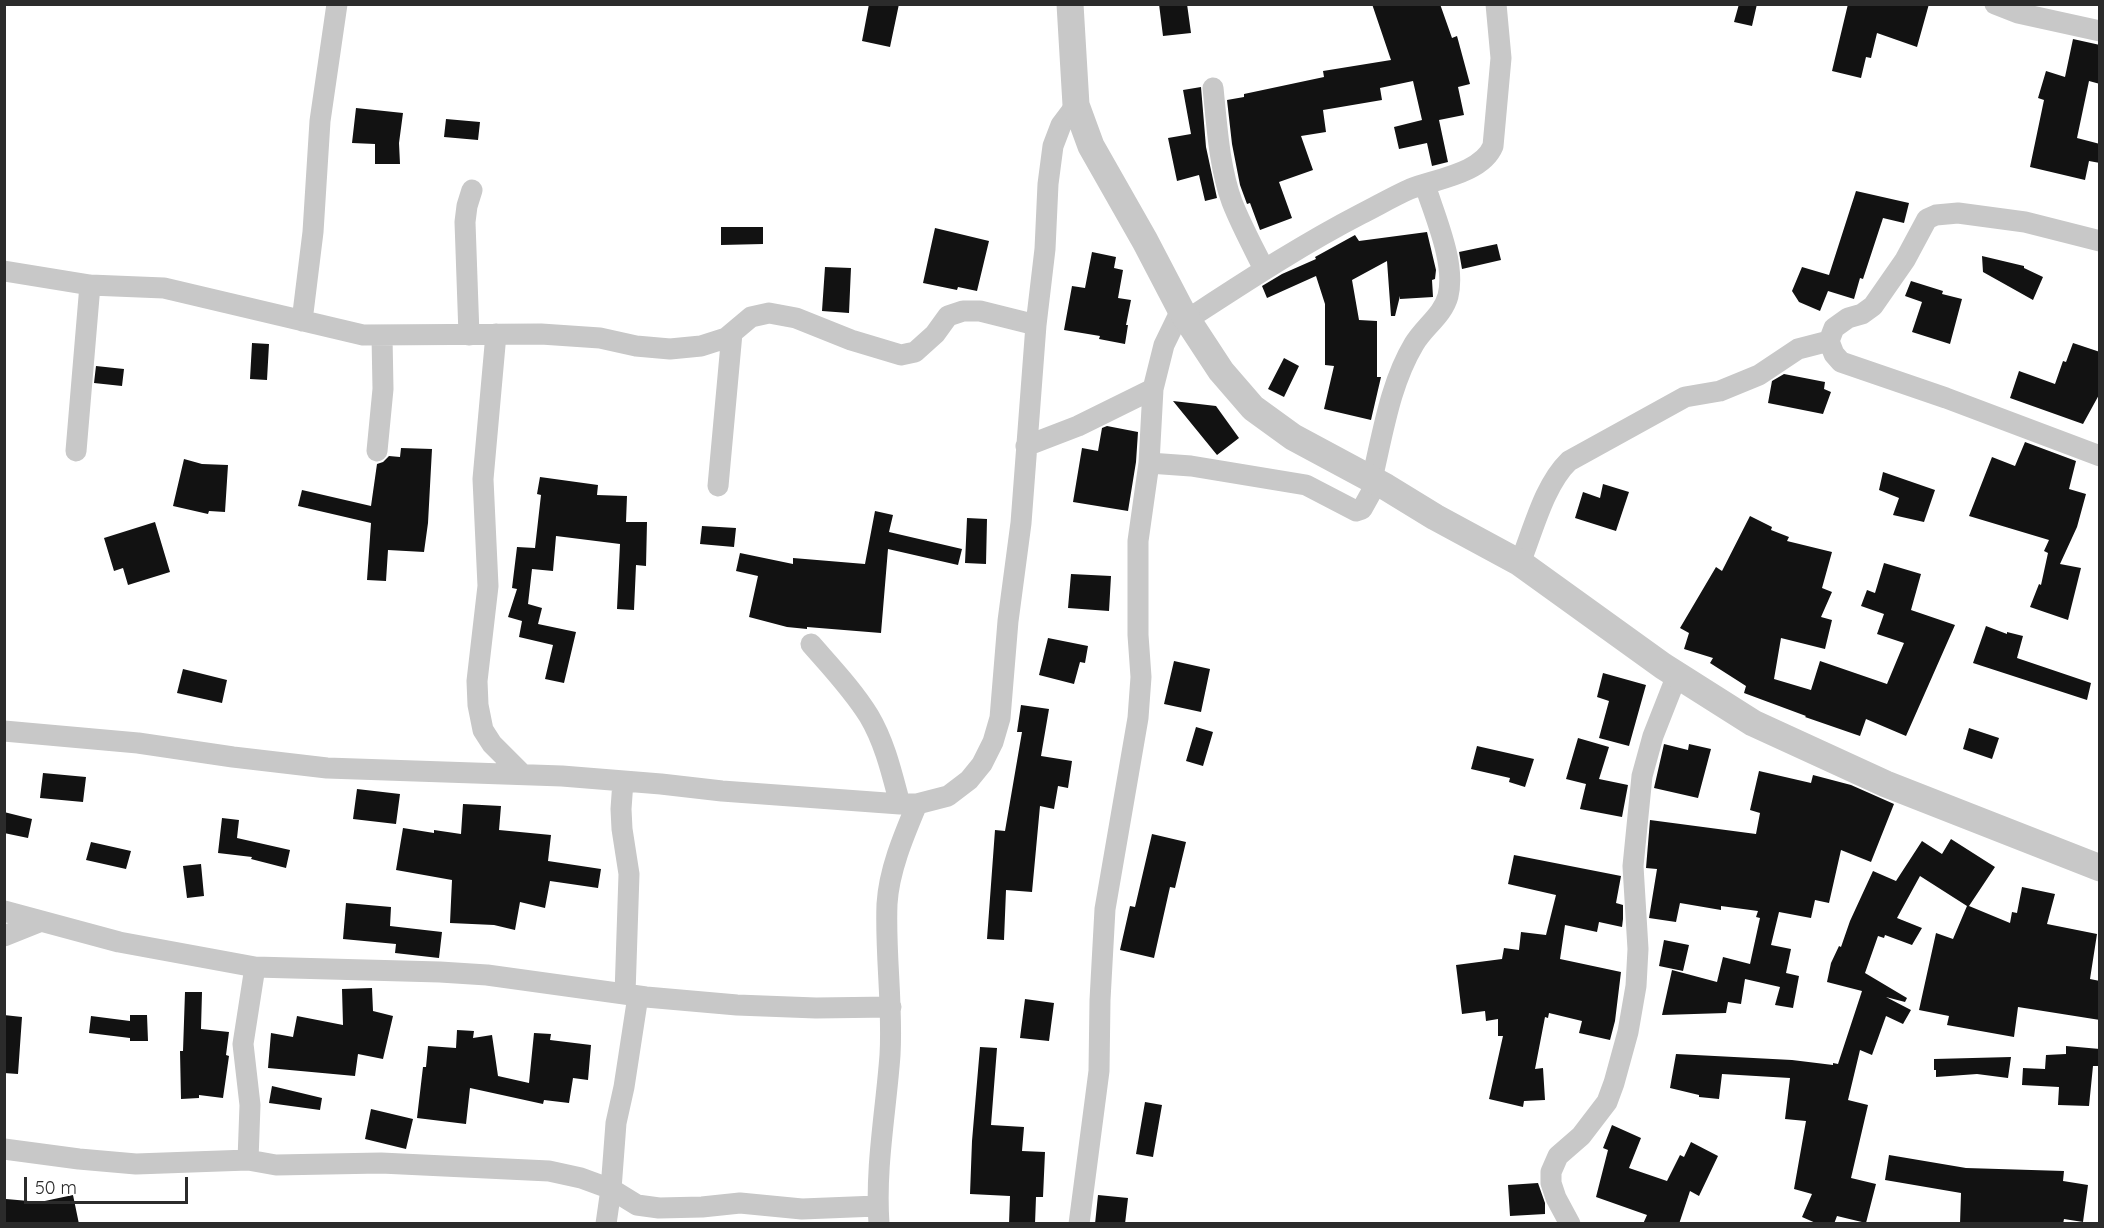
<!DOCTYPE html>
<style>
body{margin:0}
#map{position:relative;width:2104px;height:1228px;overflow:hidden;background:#fff;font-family:Quicksand,sans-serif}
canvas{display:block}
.frame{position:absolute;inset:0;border:6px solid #2b2b2b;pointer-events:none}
.scale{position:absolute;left:24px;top:1177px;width:164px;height:27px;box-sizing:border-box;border:3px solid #2b2b2b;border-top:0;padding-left:8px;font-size:18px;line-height:21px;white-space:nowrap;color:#2b2b2b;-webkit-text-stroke:4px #fff;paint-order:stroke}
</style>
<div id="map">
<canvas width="2104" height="1228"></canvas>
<div class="frame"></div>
<div class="scale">50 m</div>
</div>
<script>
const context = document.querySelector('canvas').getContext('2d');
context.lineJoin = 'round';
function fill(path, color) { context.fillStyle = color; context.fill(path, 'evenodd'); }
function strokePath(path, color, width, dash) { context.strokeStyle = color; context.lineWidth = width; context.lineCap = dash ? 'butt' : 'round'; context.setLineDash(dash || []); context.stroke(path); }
const building = new Path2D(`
 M869 4H899L890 47 862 41Z
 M1159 4H1187L1191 33 1163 36Z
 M1372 4H1440L1452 38 1457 36 1470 84 1458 87 1464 115 1439 120 1448 162 1432 166 1427 143 1399 149 1394 127 1422 120 1413 81 1380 88 1382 100 1323 110 1326 132 1301 136 1313 170 1279 182 1292 218 1260 230 1250 203 1247 204 1240 185 1232 144 1227 100 1244 97V94L1324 77 1323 71 1391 60Z
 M1739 4H1757L1752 26 1734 22Z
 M1848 4H1929L1917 47 1877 33 1871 58 1866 57 1861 78 1832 71Z
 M2073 39 2100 45V84L2089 81 2077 138 2100 144V163L2089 161 2085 180 2030 167 2044 100 2038 98 2046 71 2065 77Z
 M1201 87 1206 147 1217 198 1205 201 1199 175 1177 181 1168 138 1191 134 1183 90Z
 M356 108 403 113 399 143 400 164H375V144L352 143Z
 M446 119 480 122 478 140 444 137Z
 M1856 191 1909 203 1904 223 1883 218 1863 279 1860 278 1854 299 1828 291 1820 311 1799 302 1792 291 1802 267 1829 275Z
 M721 227H763V244L721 245Z
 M935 228 989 241 977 291 958 287 957 290 923 283Z
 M1427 232 1436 270 1435 279 1432 280 1433 297 1400 299V296L1395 316H1391L1387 261 1352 280 1359 320 1377 321V377H1381L1371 420 1324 409 1334 366 1325 365V304L1316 276 1267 298 1262 286 1282 274 1316 259 1315 257 1355 235 1359 241Z
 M1497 244 1501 260 1462 269 1459 252Z
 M1092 252 1116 257 1114 268 1123 270 1118 298 1131 300 1126 325H1128L1125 344 1099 339 1100 336 1064 330 1072 286 1085 288Z
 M1982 256 2024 266V268L2043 277 2033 300 1983 272Z
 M825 267 851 268 849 313 822 311Z
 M1911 281 1943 291 1942 294 1962 299 1950 344 1912 332 1922 302 1905 296Z
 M252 343 269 344 267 380 250 379Z
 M2073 343 2100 352V393L2083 424 2010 398 2019 371 2055 384 2063 361 2066 362Z
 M1284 358 1299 366 1284 397 1268 389Z
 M96 366 124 369 122 386 94 383Z
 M1784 374 1825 382 1824 389 1831 392 1823 414 1768 403 1772 381Z
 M1173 401 1216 406 1239 438 1217 455Z
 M1107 426 1138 432 1136 462 1128 511 1073 502 1082 448 1098 451 1102 428Z
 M2025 442 2076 461 2069 489 2086 494 2077 527 2060 564 2081 568 2068 620 2030 607 2039 584 2041 585 2048 553 2044 551 2049 540 1969 516 1992 457 2015 466Z
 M401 448 432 449 428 523 424 552 388 550 386 581 367 580 371 523 298 506 302 490 371 506 377 464 383 462 389 456 400 457Z
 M184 459 202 464 228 465 225 512 209 511 208 514 173 506Z
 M1883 472 1935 490 1924 522 1893 515 1899 498 1879 490Z
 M540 477 598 485 597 495 627 496 626 522H647L646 566 636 565 634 610 617 609 620 544 556 536 553 571 532 569 528 604 542 608 538 624 576 632 564 683 545 679 553 645 519 637 522 621 508 617 517 589 512 588 517 547 535 548 541 495 537 494Z
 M1603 484 1629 492 1616 531 1575 518 1583 492 1600 498Z
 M875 511 893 515 889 532 962 549 958 565 888 549 881 633 807 627V629L787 627 749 617 758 576 736 571 740 553 793 564V558L865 564Z
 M1750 516 1772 527 1771 530 1789 537 1787 541 1832 552 1822 588 1832 592 1821 617 1832 620 1825 649 1781 638 1774 679 1811 690 1820 661 1887 684 1904 643 1877 634 1884 614 1861 606 1867 590 1875 593 1884 563 1921 574 1911 610 1955 625 1906 736 1866 719 1860 736 1805 717 1806 716 1744 693 1746 686 1710 663 1713 658 1684 649 1689 633 1680 628 1716 567 1722 571Z
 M967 518 987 519 986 564 965 563Z
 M155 522 170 572 128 585 123 568 114 571 104 538Z
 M702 526 736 528 734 547 700 544Z
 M1071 574 1111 576 1109 611 1068 608Z
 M1986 626 2007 634V632L2023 636 2017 658 2091 683 2087 700 1973 663Z
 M1048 638 1088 646 1085 663 1080 662 1074 684 1039 675Z
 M1174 661 1210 669 1201 712 1164 704Z
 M183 669 227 680 222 703 177 693Z
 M1603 673 1646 685 1629 746 1599 738 1609 701 1597 697Z
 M1021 705 1049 709 1041 756 1072 761 1068 788 1058 786 1054 809 1040 806 1032 892 1006 890 1004 940 987 939 995 830 1005 831 1022 732H1017Z
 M1196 727 1213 732 1203 766 1186 761Z
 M1969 728 1999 738 1992 759 1963 749Z
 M1578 738 1609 747 1599 779 1628 785 1622 817 1580 809 1586 784 1566 779Z
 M1664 744 1688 750 1689 744 1711 749 1698 798 1654 788Z
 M1477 746 1534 759 1525 787 1509 782 1510 778 1471 769Z
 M1759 771 1811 783 1813 775 1851 785 1894 804 1871 862 1841 850 1829 903 1815 900 1811 918 1779 912 1771 945 1791 949 1786 973 1799 976 1793 1008 1775 1005 1780 987 1745 979 1741 1004 1728 1002 1726 1013 1662 1015 1672 970 1717 982 1723 957 1750 964 1760 918 1756 917 1758 911 1721 906V910L1680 903 1676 922 1649 918 1657 869 1646 868 1650 820 1756 834 1760 813 1750 810Z
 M43 773 86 777 83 802 40 798Z
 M357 789 400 794 396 824 353 819Z
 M463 804 501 806 499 830 551 835 548 861 601 869 598 888 550 881 545 908 520 902 515 930 494 925 450 923 452 880 396 870 403 828 434 833V830L461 834Z
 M4 812 32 819 28 838 4 833Z
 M222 818 239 820 237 838 290 850 286 868 251 859 252 857 218 853Z
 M1152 834 1186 842 1175 888 1170 887 1154 958 1120 950 1130 906 1135 907Z
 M1951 839 1995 867 1969 906 2010 923 2012 912 2017 913 2022 887 2055 894 2047 924 2097 934 2090 979 2100 981V1020L2018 1007 2014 1037 1947 1025 1949 1016 1919 1010 1936 933 1953 939 1967 906 1920 876 1897 918 1922 928 1912 945 1885 935 1884 938 1878 936 1865 973 1907 998 1905 1002 1886 997 1911 1010 1903 1024 1886 1016 1872 1055 1860 1050 1848 1100 1868 1105 1851 1178 1876 1184 1866 1223 1837 1216 1834 1224H1818L1802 1217 1812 1194 1794 1189 1806 1121 1785 1119 1790 1078 1722 1074 1719 1099 1699 1097V1095L1670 1088 1676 1054 1792 1060 1833 1065V1063L1838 1064 1862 991 1827 982 1831 963 1839 946 1841 947 1850 921 1873 871 1896 881 1922 841 1942 854Z
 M91 842 131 851 126 869 86 860Z
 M1514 855 1621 876 1616 903 1623 905V919L1622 927 1599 922 1597 932 1565 925 1560 959 1621 972 1615 1021 1610 1040 1579 1033 1582 1021 1549 1013 1548 1018 1545 1017 1535 1069 1543 1068 1545 1100 1524 1101 1523 1107 1489 1099 1503 1036H1498V1019L1486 1021 1485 1011 1462 1014 1456 965 1502 959 1504 948 1519 950 1521 932 1546 935 1556 895 1508 884Z
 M201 864 204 896 187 898 183 866Z
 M346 903 391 907 390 926 442 932 439 958 395 953 396 944 343 939Z
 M1664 940 1689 945 1683 971 1659 966Z
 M372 988 373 1011 393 1016 383 1059 358 1054 355 1076 268 1068 271 1033 293 1037 297 1016 343 1025 342 989Z
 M185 992H202L201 1029 229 1032 226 1055 229 1056 223 1098 199 1095V1098L181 1099 180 1051H183Z
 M1025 999 1054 1003 1049 1041 1020 1038Z
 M4 1015 22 1017 18 1074 4 1073Z
 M130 1015H147L148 1041H130V1038L89 1033 91 1016 130 1021Z
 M457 1030 474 1031 473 1038 492 1035 498 1076 529 1083 534 1033 551 1034 550 1040 591 1045 588 1080 573 1078 569 1103 544 1100 543 1104 470 1088 466 1124 417 1118 423 1067H426L428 1046 456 1048Z
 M2066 1046 2100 1049V1066H2093L2089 1106 2058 1105 2059 1087 2022 1085 2023 1068 2045 1069 2046 1055 2066 1054Z
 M980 1047 997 1048 991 1125 1024 1127 1022 1151 1045 1152 1043 1197H1036L1035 1224H1009L1010 1196 970 1194 972 1141Z
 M2011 1057 2008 1078 1977 1074 1936 1077V1070H1934V1059Z
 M272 1086 322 1098 320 1110 269 1103Z
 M1145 1102 1162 1105 1153 1157 1136 1154Z
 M371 1109 413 1119 406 1149 365 1139Z
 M1612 1125 1641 1138 1629 1168 1667 1181 1680 1155 1684 1157 1691 1142 1718 1156 1699 1196 1690 1191 1679 1224H1643L1647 1215 1596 1197 1608 1150 1603 1148Z
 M1889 1155 1966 1168 2064 1171 2063 1181 2088 1185 2083 1222 2064 1219 2063 1224H1960L1961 1193 1885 1180Z
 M1538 1183 1545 1203V1214L1510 1216 1508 1185Z
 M73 1195 79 1224H5L6 1199 40 1202Z
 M1098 1195 1128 1198 1125 1224H1095Z`);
const minor = new Path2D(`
 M1995 4 2018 13 2100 31
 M1213 88C1217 126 1219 166 1232 202 1241 225 1253 247 1264 269
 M2100 241 2025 222 1958 213 1936 215 1927 219 1905 260 1873 306 1862 314 1848 318 1834 328 1829 341 1834 354 1841 362 1946 398 2100 456
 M4 271 90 285 164 288 363 335 541 334 600 338 636 346 670 349 701 346 726 338 751 317 769 313 796 318 851 340 901 355 915 352 935 334 948 316 963 311H980L1036 325
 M1188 319C1245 282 1301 245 1361 214 1377 206 1394 196 1410 189 1436 179 1482 173 1493 146L1501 58 1496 4
 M302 321 313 232 320 121 337 4
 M496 334 483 479 488 586 477 681 478 705 483 730 492 744 522 774
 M469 335 465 222 467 206 472 190
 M1026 446 1078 426 1153 389
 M76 451 90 285
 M377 451 383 389 382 336
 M1149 463 1191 466 1306 485 1356 511 1362 509 1377 482
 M1372 479C1383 433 1390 384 1414 344 1424 327 1443 315 1448 296 1456 263 1435 217 1425 185
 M718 486 732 333
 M1520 563C1533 531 1544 485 1569 461L1685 397 1720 391 1759 375 1798 349 1829 341
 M811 644C831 667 853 690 869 716 885 743 892 774 900 804
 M4 731 138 743 233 757 327 768 562 776 661 784 722 791 900 804H917L948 796 969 780 982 764 993 742 1000 718 1008 621 1021 523 1036 325 1045 249 1048 184 1053 146 1061 125 1076 105
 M623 781 621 809 622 829 629 874 625 994
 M4 911 119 942 255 967 440 972 487 975 646 997 737 1005 816 1008 891 1007
 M4 936 39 922
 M4 1149 79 1159 136 1164 248 1160 276 1165 381 1163 549 1171 581 1178 611 1189 637 1205 659 1208 702 1207 740 1203 802 1209 877 1206
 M248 1160 250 1105 243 1044 255 967
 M606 1224 611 1189 616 1123 624 1087 638 996
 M879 1224C875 1167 886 1111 890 1055 893 1005 885 955 887 904 889 870 904 835 917 804
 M1079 1224 1099 1071 1100 1000 1105 909 1138 718 1141 677 1138 635V541L1149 463 1153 389 1164 345 1181 310
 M1570 1224 1556 1198 1551 1183V1172L1558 1156 1581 1136 1607 1102 1614 1083 1628 1032 1636 986 1638 949 1633 866 1642 776 1653 736 1677 675`);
const tertiary = new Path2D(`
 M1070 4 1076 105 1091 146 1145 241 1181 310 1221 371 1253 408 1293 437 1386 487 1435 517 1520 563 1663 666 1753 723 1886 784 2100 868`);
fill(building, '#121212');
strokePath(minor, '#c8c8c8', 21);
strokePath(tertiary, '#c8c8c8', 27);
</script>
